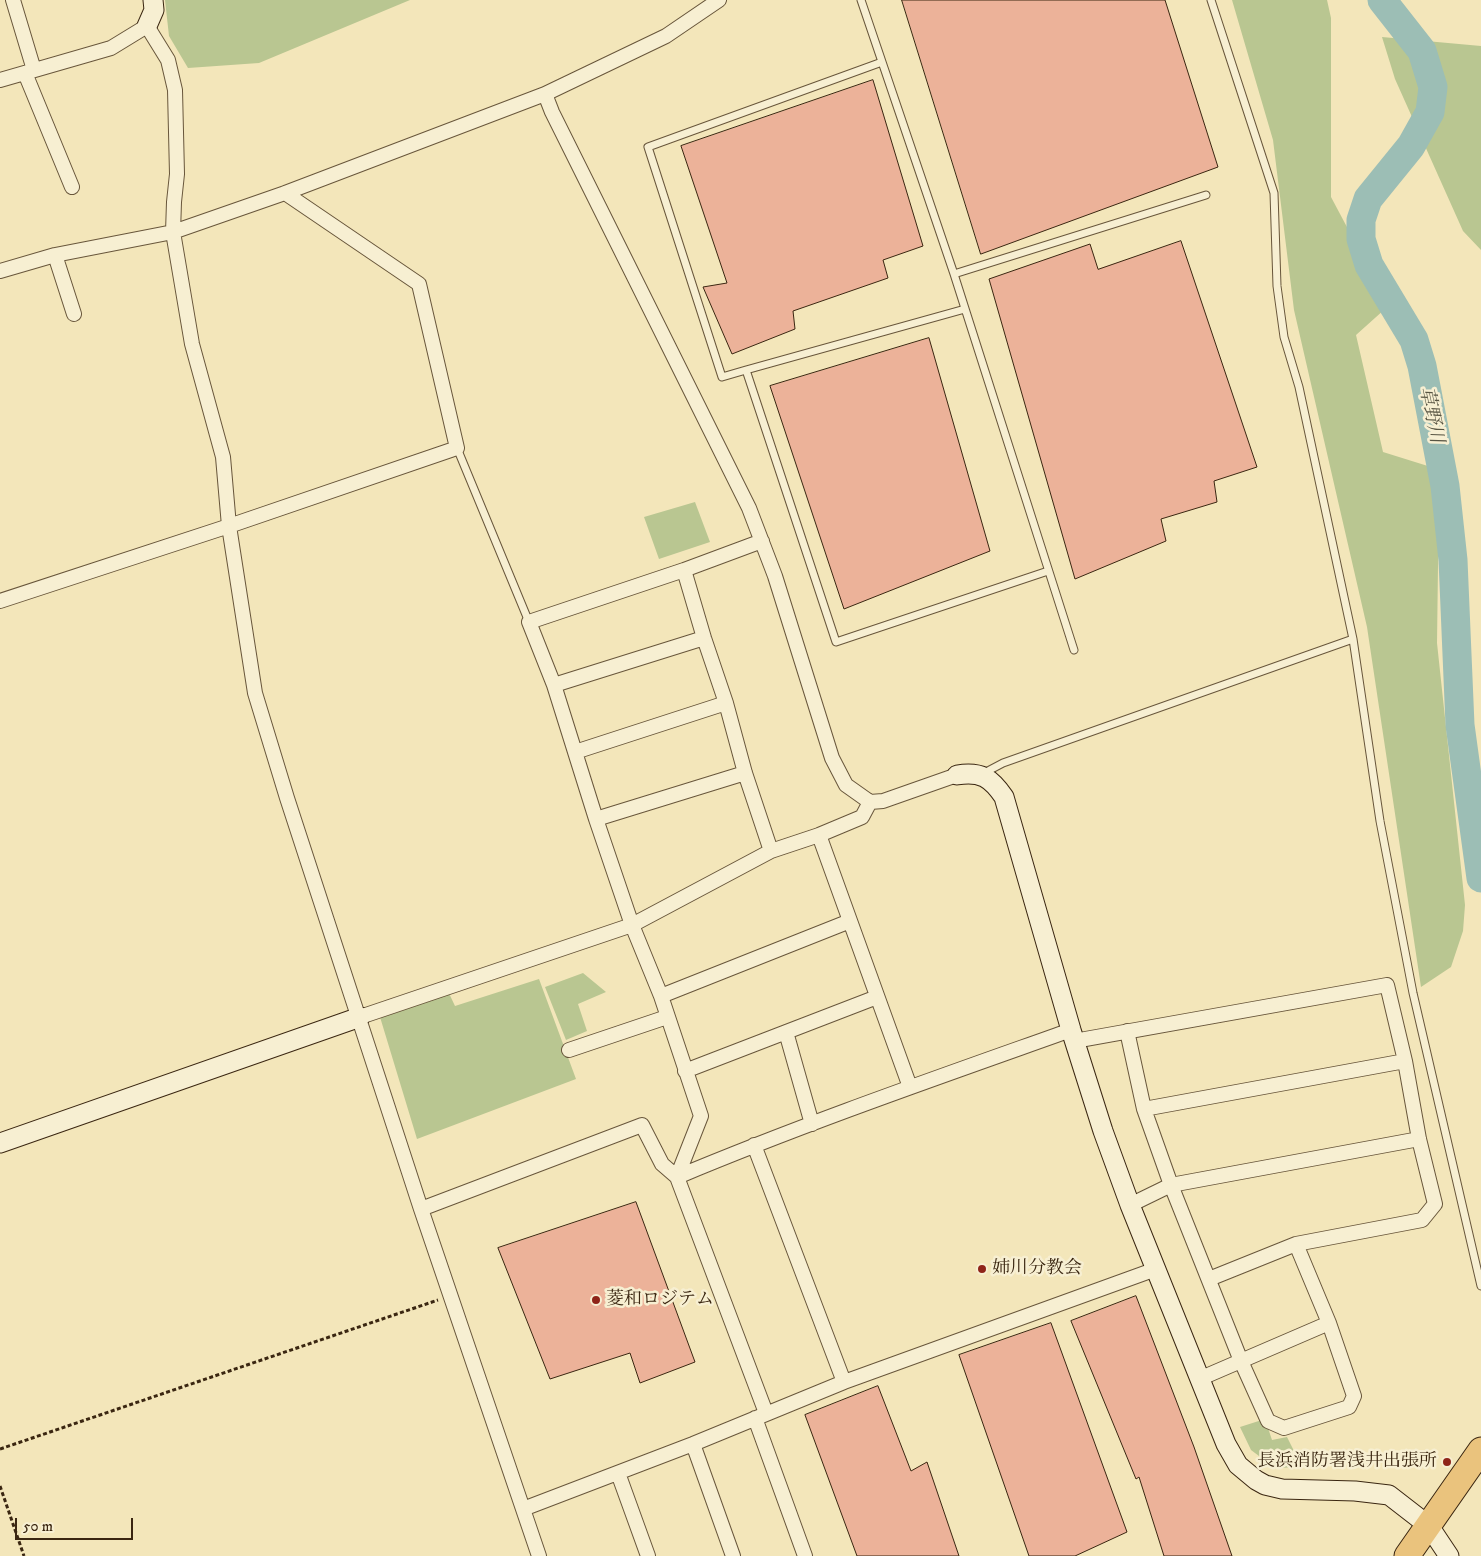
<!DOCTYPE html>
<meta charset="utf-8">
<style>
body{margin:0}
#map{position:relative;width:1481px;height:1556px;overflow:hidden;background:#f3e6ba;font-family:"IM FELL DW Pica",serif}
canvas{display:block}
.scale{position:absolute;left:15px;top:1518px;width:118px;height:22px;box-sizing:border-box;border:2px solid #3a2611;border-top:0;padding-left:6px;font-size:15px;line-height:18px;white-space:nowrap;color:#3a2611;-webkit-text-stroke:4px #f7efd2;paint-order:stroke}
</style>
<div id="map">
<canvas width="1481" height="1556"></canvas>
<div class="scale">50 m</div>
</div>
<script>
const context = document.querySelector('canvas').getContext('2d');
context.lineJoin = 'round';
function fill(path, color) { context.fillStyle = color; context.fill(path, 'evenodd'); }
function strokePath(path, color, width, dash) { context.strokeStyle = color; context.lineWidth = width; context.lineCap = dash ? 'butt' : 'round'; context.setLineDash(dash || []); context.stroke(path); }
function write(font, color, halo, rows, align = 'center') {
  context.font = font + ' "IM FELL DW Pica","Noto Serif JP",serif'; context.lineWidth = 5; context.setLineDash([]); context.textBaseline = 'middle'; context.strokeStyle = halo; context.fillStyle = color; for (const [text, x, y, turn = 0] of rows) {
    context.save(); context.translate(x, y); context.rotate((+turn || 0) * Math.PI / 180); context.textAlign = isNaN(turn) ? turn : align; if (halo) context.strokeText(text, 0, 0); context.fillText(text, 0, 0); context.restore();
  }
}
const green = new Path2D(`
 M165 0H410L259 63 188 68 169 36Z
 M1232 0H1327L1331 18V197L1348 229 1371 230 1385 309 1356 335 1383 452 1431 467 1439 489 1437 643 1465 905 1463 931 1451 967 1421 987 1367 627 1294 310 1273 140Z
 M1382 37 1481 46V250L1463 231 1395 79Z
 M695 502 710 542 659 559 644 517Z
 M583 973 606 992 578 1004 587 1031 566 1040 545 987Z
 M539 979 576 1079 417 1139 380 1017 446 987 455 1006Z
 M1265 1419 1272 1440 1287 1437 1302 1467 1275 1468 1251 1450 1240 1427Z`);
const river = new Path2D(`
 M1382 0 1422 51 1433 87 1430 112 1411 146 1368 199 1361 220V239L1369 265 1414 340 1422 366 1445 486 1453 560 1460 725 1481 878`);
const building = new Path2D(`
 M902 0H1165L1218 167 981 254Z
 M873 80 923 246 883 260 888 278 793 311 795 329 732 354 703 287 727 283 681 146Z
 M1181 241 1257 467 1214 481 1217 502 1161 519 1166 541 1075 579 989 279 1090 244 1098 269Z
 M929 338 990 551 844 609 770 386Z
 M636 1202 695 1362 640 1383 630 1353 550 1379 498 1248Z
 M1136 1296 1194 1447 1232 1556H1164L1139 1477 1136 1479 1071 1321Z
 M1051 1323 1127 1532 1075 1556H1029L959 1355Z
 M878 1386 911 1471 927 1462 959 1556H857L805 1415Z`);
const path = new Path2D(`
 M0 1449 438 1300
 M0 1486 24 1556`);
const lane = new Path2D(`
 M861 0 954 274 1074 650
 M1211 0 1274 193 1277 286 1284 337 1299 387 1353 639 1380 821 1413 993 1481 1286
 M954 274 1206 195
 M965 309 746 370 836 642 1048 571
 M746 370 722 377 648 147 882 62
 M457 448 529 622
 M984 773 1003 763 1353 639`);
const street = new Path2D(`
 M13 0 34 70
 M719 0 666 36 545 94 552 112 749 508 775 576 832 758 846 785 870 802 883 801 957 775
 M25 73 72 187
 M0 80 111 48 147 26 168 60 175 90 177 174 174 202 173 232 192 344 223 457 229 526 255 693 287 798 421 1209 539 1556
 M55 255 74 314
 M0 271 55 255 173 232 285 193 545 94
 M684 570 704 638 726 703 745 773 771 851
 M0 601 229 526 457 448 419 284 285 193
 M554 685 704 638
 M575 752 726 703
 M596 819 745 773
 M819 835 910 1087
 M661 996 850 921
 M360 1017 632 925 771 851 819 835 862 817 870 802
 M1127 1031 1144 1109 1171 1185 1241 1361 1268 1421 1284 1428 1349 1407 1354 1396 1329 1323 1296 1244
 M786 1032 812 1124
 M1074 1041 1387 985 1405 1061 1419 1139 1435 1204 1422 1220 1296 1244 1209 1279
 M569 1050 667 1017
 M685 1071 877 997
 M1144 1109 1405 1061
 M754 1145 844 1382
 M677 1177 701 1116 661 996 632 925 596 819 554 685 529 622 684 570 762 541
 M677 1177C806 1123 939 1077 1071 1030
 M1130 1205 1171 1185 1419 1139
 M421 1209 642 1125 662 1164 677 1177 766 1413
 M1199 1379 1329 1323
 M755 1418 805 1556
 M693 1444 733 1556
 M618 1473 648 1556
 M523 1509 693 1444 844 1382 1156 1269`);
const secondary = new Path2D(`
 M147 26 154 10 153 0
 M957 775C981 771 991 778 1004 797L1071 1030 1103 1131 1130 1205 1226 1444 1238 1465 1256 1480 1265 1485 1282 1489 1355 1491 1389 1495 1429 1526 1449 1556
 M0 1143 360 1017`);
const highway = new Path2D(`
 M1407 1556 1481 1450`);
const markers = [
 [982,1269,5,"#8f2418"],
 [596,1300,5,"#8f2418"],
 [1447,1462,5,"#8f2418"]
];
const poiNames = [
 ["姉川分教会",992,1269],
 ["菱和ロジテム",606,1300],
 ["長浜消防署浅井出張所",1437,1462,"right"]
];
const waterNames = [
 ["草野川",1430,415,78]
];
fill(green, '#b9c691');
strokePath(river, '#9cbeb5', 29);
fill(building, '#ecb299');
strokePath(building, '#3a2611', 1);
strokePath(lane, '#68563b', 9);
strokePath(street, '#68563b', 16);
strokePath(secondary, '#3a2611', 21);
strokePath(highway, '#3a2611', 27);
strokePath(path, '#3a2611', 3, [4, 2.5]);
strokePath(lane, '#f7efd2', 7);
strokePath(street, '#f7efd2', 14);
strokePath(secondary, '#f7efd2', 19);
strokePath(highway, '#eac37d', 25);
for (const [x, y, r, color] of markers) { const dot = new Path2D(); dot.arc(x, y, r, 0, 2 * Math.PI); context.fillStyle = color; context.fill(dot); strokePath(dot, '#f7efd2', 2); }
write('18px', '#3a2611', '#f7efd2', poiNames, 'left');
write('italic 19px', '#575442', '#f7efd2', waterNames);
</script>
